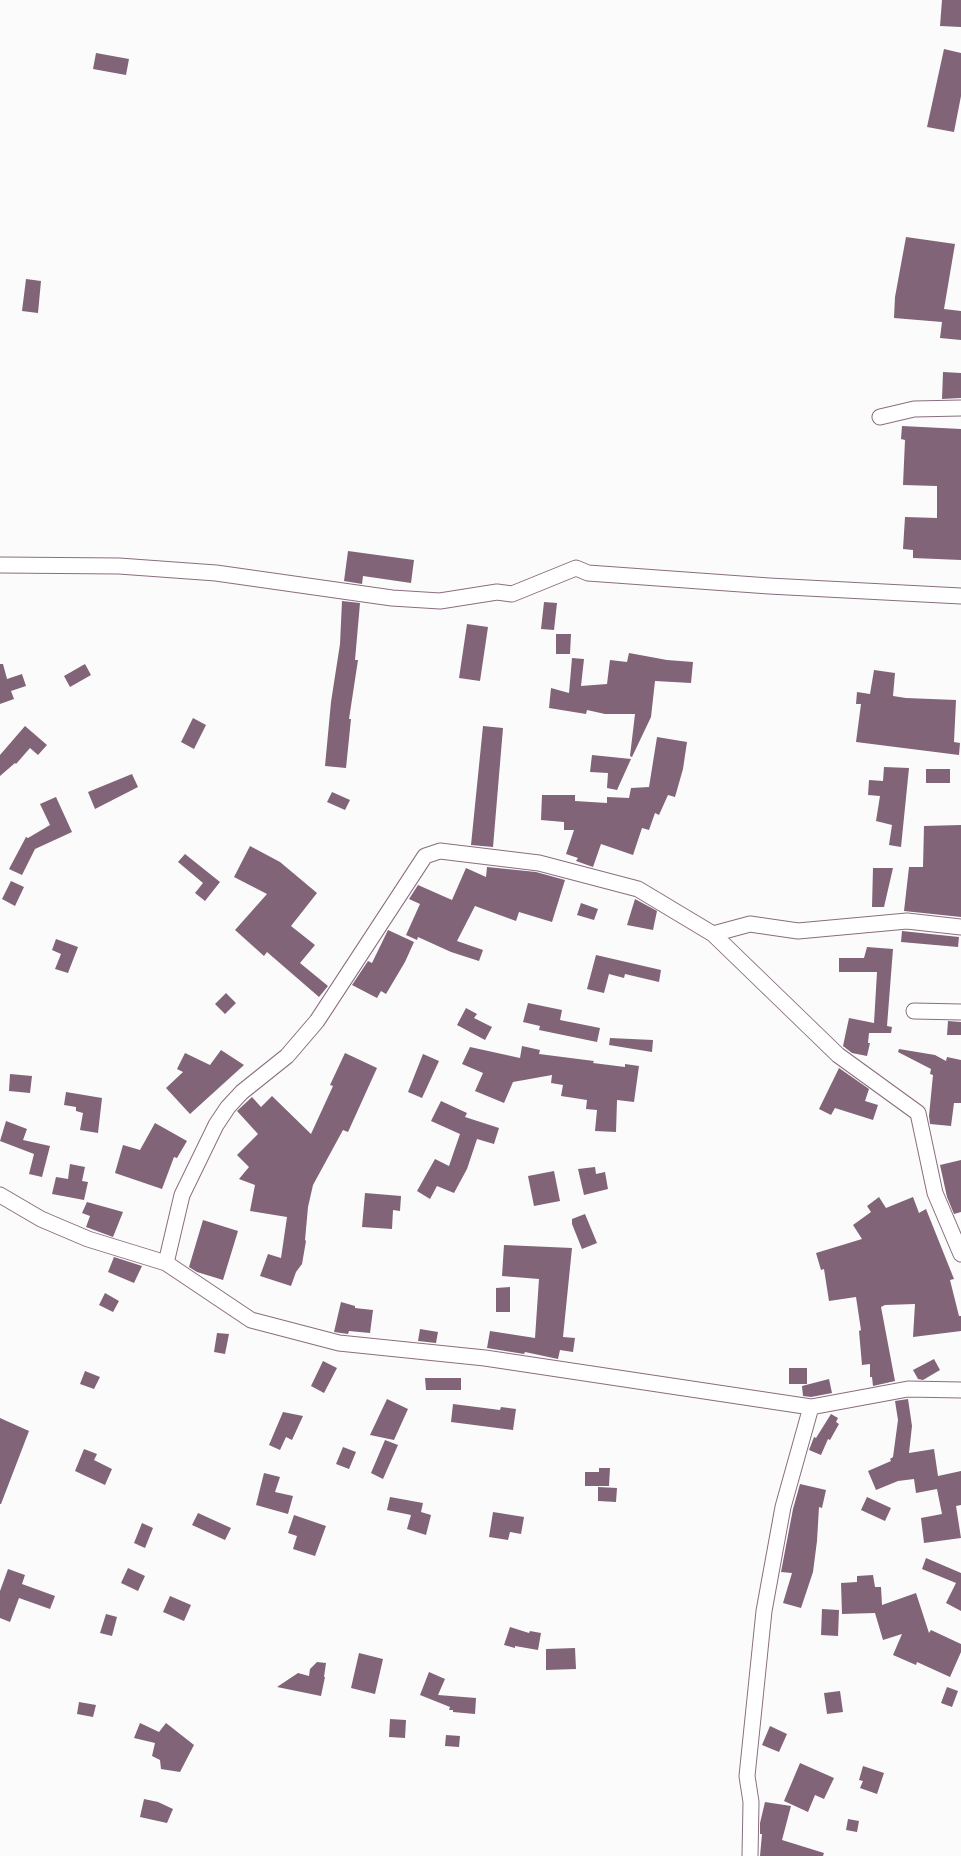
<!DOCTYPE html>
<style>
body{margin:0}
canvas{display:block;background:#fbfbfb}
</style>
<canvas width="961" height="1856"></canvas>
<script>
const context = document.querySelector('canvas').getContext('2d');
context.lineJoin = 'round';
function fill(path, color) { context.fillStyle = color; context.fill(path, 'evenodd'); }
function strokePath(path, color, width, dash) { context.strokeStyle = color; context.lineWidth = width; context.lineCap = dash ? 'butt' : 'round'; context.setLineDash(dash || []); context.stroke(path); }
const building = new Path2D(`
 M942 0H961V27L940 26Z
 M944 49 961 53V96L954 132 927 127Z
 M96 53 129 59 126 75 93 69Z
 M906 237 955 244 944 309 961 311V340L940 338 942 322 894 318 895 297Z
 M26 279 41 281 38 313 22 311Z
 M943 372 961 373V398L942 399Z
 M902 426 961 429V560L913 558V550L903 549 905 517 937 518V486L903 485 905 440 901 439Z
 M348 551 414 560 411 583 363 576 362 584 344 581Z
 M342 601 360 603 355 660H358L349 719H351L346 768 325 766 331 702 340 644Z
 M544 602 557 603 554 630 541 629Z
 M467 624 488 627 480 681 459 678Z
 M556 634H571L570 654H556Z
 M629 653 667 660 693 662 691 683 655 681 651 717 632 757 630 756 635 714H605L587 710 586 714 549 708 551 688 569 693 572 658 584 659 581 686 607 684 610 660 627 662Z
 M0 664H3L7 679 22 674 26 686 11 691 14 699 0 704Z
 M85 664 91 675 70 687 64 676Z
 M874 670 895 673 893 696 906 698 956 700 954 742 960 743 959 755 856 742 861 704H856L857 692 870 694Z
 M193 718 206 725 194 749 181 742Z
 M25 726 47 745 38 755 30 748 16 764 15 763 0 776V755Z
 M483 726 503 728 493 847 471 845Z
 M657 737 687 742 683 769 675 797 668 795 659 815 655 813 649 830 642 828 633 855 601 844 593 867 576 861 578 858 566 854 574 830H564V822L541 820 542 795H575V801L607 803V797L629 798 631 788 649 787Z
 M592 755 631 759 617 790 607 788 608 773 590 772Z
 M884 767 909 768 901 847 889 845 892 825 876 821 880 796 868 795 869 780 883 781Z
 M926 769H950V783H926Z
 M132 774 138 787 95 809 88 792Z
 M332 792 350 800 345 810 327 802Z
 M56 797 72 832 35 849 22 875 9 869 26 837 28 838 50 825 40 804Z
 M961 825V917L904 911 909 867H923L924 826Z
 M250 846 280 862 317 893 291 926 315 945 300 963 328 986 319 997 267 952 264 956 235 930 267 894 234 877Z
 M185 854 220 882 205 901 195 893 203 883 178 862Z
 M487 867 536 872 565 880 552 922 519 912 516 921 475 906 457 941 483 950 479 961 451 952 418 937 417 940 406 935 420 904 409 899 418 885 452 900 466 868 486 877Z
 M873 868H893L884 907H872Z
 M11 881 24 887 15 906 2 899Z
 M635 899 657 911 653 930 627 925Z
 M581 903 598 909 594 920 577 915Z
 M388 930 414 942 405 962 386 994 381 991 377 998 352 985 368 961 372 963Z
 M902 931 959 937 958 947 901 942Z
 M56 939 78 947 68 973 55 969 61 954 52 950Z
 M867 947 893 949 887 1026 892 1027 891 1033H869L868 1043H870L867 1056 852 1053 843 1046 849 1018 874 1023 877 972H839V958H864Z
 M596 955 661 970 659 982 625 974 624 978 609 974 604 993 587 989Z
 M226 993 236 1003 225 1014 215 1004Z
 M528 1003 562 1010 560 1020 600 1028 597 1042 539 1030 540 1026 523 1022Z
 M466 1008 477 1014 474 1018 492 1027 485 1040 457 1025Z
 M948 1021 961 1022V1035H947Z
 M610 1038 653 1040 652 1052 609 1045Z
 M522 1046 540 1050 539 1054 594 1061 593 1063 625 1067V1064L639 1066 634 1102 617 1100 616 1132 595 1131 597 1110 586 1109 587 1100 561 1096 563 1085 551 1083 552 1075 513 1082 504 1103 475 1091 483 1073 462 1064 470 1047 520 1058Z
 M899 1049 935 1055 946 1061 947 1057 961 1060V1103H954L951 1126 930 1124 929 1116 933 1075 930 1074 931 1069 898 1052Z
 M221 1050 244 1065 190 1114 166 1088 183 1072 177 1069 185 1053 210 1065Z
 M345 1053 377 1068 348 1132 343 1130 313 1185 308 1207 305 1240 306 1241 302 1264 296 1272 291 1286 260 1276 268 1254 281 1258 287 1217 250 1211 255 1185 239 1179 249 1167 237 1155 258 1134 237 1111 252 1097 261 1107 272 1096 311 1134 333 1086 330 1085Z
 M423 1054 439 1061 422 1098 408 1092Z
 M839 1068 869 1089 865 1101 878 1105 873 1120 835 1108 831 1115 819 1109Z
 M10 1074 32 1076 30 1093 9 1091Z
 M66 1092 102 1098 98 1133 80 1130 83 1113 76 1111V1107L64 1105Z
 M441 1101 467 1113 465 1117 499 1128 494 1144 477 1139 467 1169 454 1193 437 1186 430 1199 417 1191 435 1159 449 1166 460 1134 431 1121Z
 M6 1121 27 1129 23 1140 50 1146 42 1177 29 1174 34 1154 0 1141Z
 M155 1123 187 1141 177 1158 174 1157 162 1189 115 1173 123 1145 140 1150Z
 M961 1160V1212L954 1214 947 1197 940 1165Z
 M70 1164 85 1167 82 1181 88 1182 84 1200 52 1194 56 1177 68 1179Z
 M595 1167 596 1174 605 1172 608 1189 584 1195 578 1169Z
 M554 1171 560 1201 534 1206 528 1176Z
 M365 1193 401 1196 400 1211 393 1210 392 1229 362 1227Z
 M879 1197 886 1208 913 1197 919 1213 926 1209 954 1279 950 1280 959 1316H961V1331L913 1337 915 1304 885 1305 881 1307 895 1381 873 1386 872 1377H870V1364L862 1365 859 1331 861 1330 856 1297 829 1301 824 1269 821 1270 816 1253 862 1239 853 1225 871 1212 867 1206Z
 M87 1202 123 1212 113 1237 86 1227 90 1216 82 1213Z
 M585 1214 597 1243 582 1249 572 1224V1219Z
 M203 1220 238 1231 223 1280 197 1272 189 1267Z
 M504 1245 572 1248 563 1337 575 1338 573 1352 560 1350 558 1359 525 1352 524 1354 487 1348 490 1331 535 1338 539 1279 502 1276Z
 M114 1257 142 1266 134 1283 108 1272Z
 M510 1287V1312H496V1288Z
 M105 1293 119 1301 113 1312 99 1305Z
 M341 1302 355 1306V1308L373 1310 370 1333 349 1331 348 1334 334 1332Z
 M420 1329 438 1332 436 1343 418 1341Z
 M217 1333 229 1334 225 1354 214 1352Z
 M934 1359 940 1370 923 1380 918 1379 913 1370Z
 M323 1361 337 1368 324 1393 311 1386Z
 M789 1368H807V1384H789Z
 M85 1371 100 1377 94 1389 80 1384Z
 M425 1378H461V1390H426Z
 M829 1379 832 1393 811 1397 803 1396 802 1386Z
 M387 1399 408 1409 394 1440 370 1435Z
 M908 1399 912 1426 909 1453 934 1449 938 1476 961 1471V1505L956 1506 961 1538 924 1543 921 1518 942 1514 937 1489 916 1493 914 1479 898 1481 876 1490 868 1471 891 1461 890 1459 893 1457 898 1420 895 1401Z
 M453 1404 500 1410 501 1407 516 1409 513 1430 451 1422Z
 M283 1412 303 1416 292 1440 286 1437 280 1450 269 1445Z
 M831 1414 838 1418 836 1422 839 1424 830 1440 828 1439 821 1455 809 1450 814 1437 816 1438Z
 M0 1418 29 1431 1 1504H0Z
 M385 1440 398 1445 383 1479 371 1473Z
 M343 1447 356 1452 349 1469 336 1464Z
 M84 1449 97 1454 94 1460 112 1469 105 1485 75 1471Z
 M599 1468H610L609 1486H585V1472H599Z
 M264 1473 280 1477 275 1492 293 1496 288 1514 256 1505Z
 M800 1484 826 1490 822 1508 819 1507 817 1541 813 1572 801 1608 783 1603 792 1573 781 1572 793 1509Z
 M598 1487 617 1488 616 1502 598 1501Z
 M390 1497 423 1503 421 1512 431 1515 426 1535 407 1529 411 1515 387 1510Z
 M867 1497 891 1508 885 1521 861 1510Z
 M493 1512 524 1517 521 1534 510 1532 508 1540 489 1537Z
 M198 1513 231 1528 225 1540 192 1525Z
 M294 1515 326 1526 315 1556 293 1549 297 1536 288 1533Z
 M142 1523 153 1528 145 1548 134 1543Z
 M926 1558 961 1573V1611L946 1603 956 1583 922 1569Z
 M128 1568 145 1576 138 1591 121 1583Z
 M8 1569 25 1575 22 1584 55 1596 50 1609 19 1598 10 1622 0 1618V1591Z
 M873 1575 875 1587H881L882 1605 916 1593 929 1633 931 1630 961 1644V1652L950 1677 917 1662 916 1665 893 1655 902 1634 883 1640 875 1613 842 1614 841 1583 857 1582V1576Z
 M170 1596 191 1605 184 1621 163 1612Z
 M822 1609 839 1610 838 1636 821 1635Z
 M106 1614 117 1617 112 1636 100 1633Z
 M510 1627 529 1633 530 1631 541 1633 538 1650 515 1646V1648L504 1645Z
 M575 1648 576 1669 546 1670V1649Z
 M359 1653 383 1659 375 1694 351 1688Z
 M317 1662 326 1663 324 1677H325L321 1696 277 1687 298 1673 309 1676 310 1669Z
 M429 1672 445 1679 438 1695 476 1698 475 1714 453 1712V1710H449L450 1707 420 1695Z
 M947 1687 958 1691 952 1707 941 1703Z
 M840 1691 843 1712 827 1714 824 1693Z
 M79 1702 96 1705 93 1717 77 1714Z
 M390 1719 406 1720 405 1738 389 1737Z
 M140 1723 159 1732 166 1723 194 1745 180 1772 161 1769 160 1760 152 1756 155 1743 134 1738Z
 M770 1726 787 1734 779 1752 762 1745Z
 M446 1735 460 1736 459 1747 445 1746Z
 M800 1763 834 1778 824 1799 815 1795 808 1812 784 1801Z
 M863 1766 884 1773 877 1794 860 1788 863 1781 859 1780Z
 M144 1799 158 1802 173 1809 167 1823 140 1817Z
 M765 1802 791 1806 782 1840 824 1853 823 1856H760L762 1834H760V1823Z
 M848 1819 859 1821 857 1832 846 1830Z`);
const minor = new Path2D(`
 M880 417 914 409 961 408
 M0 565 119 566 216 573 392 598 440 601 497 592 512 594 576 568 588 573 769 586 961 596
 M713 934 750 924 798 931 907 921 961 927
 M914 1011 961 1012
 M0 1195 41 1219 88 1239 166 1263 251 1320 339 1343 485 1358 811 1407 908 1389 961 1390
 M166 1263 182 1195 216 1125 228 1107 242 1092 287 1056 317 1021 425 856 440 851 539 863 638 889 713 934 838 1055 918 1113 935 1193 961 1254
 M750 1856 751 1802 747 1776 764 1611 783 1507 811 1407`);
fill(building, '#816477');
strokePath(minor, '#8a6d80', 17);
strokePath(minor, '#fff', 15);
</script>
